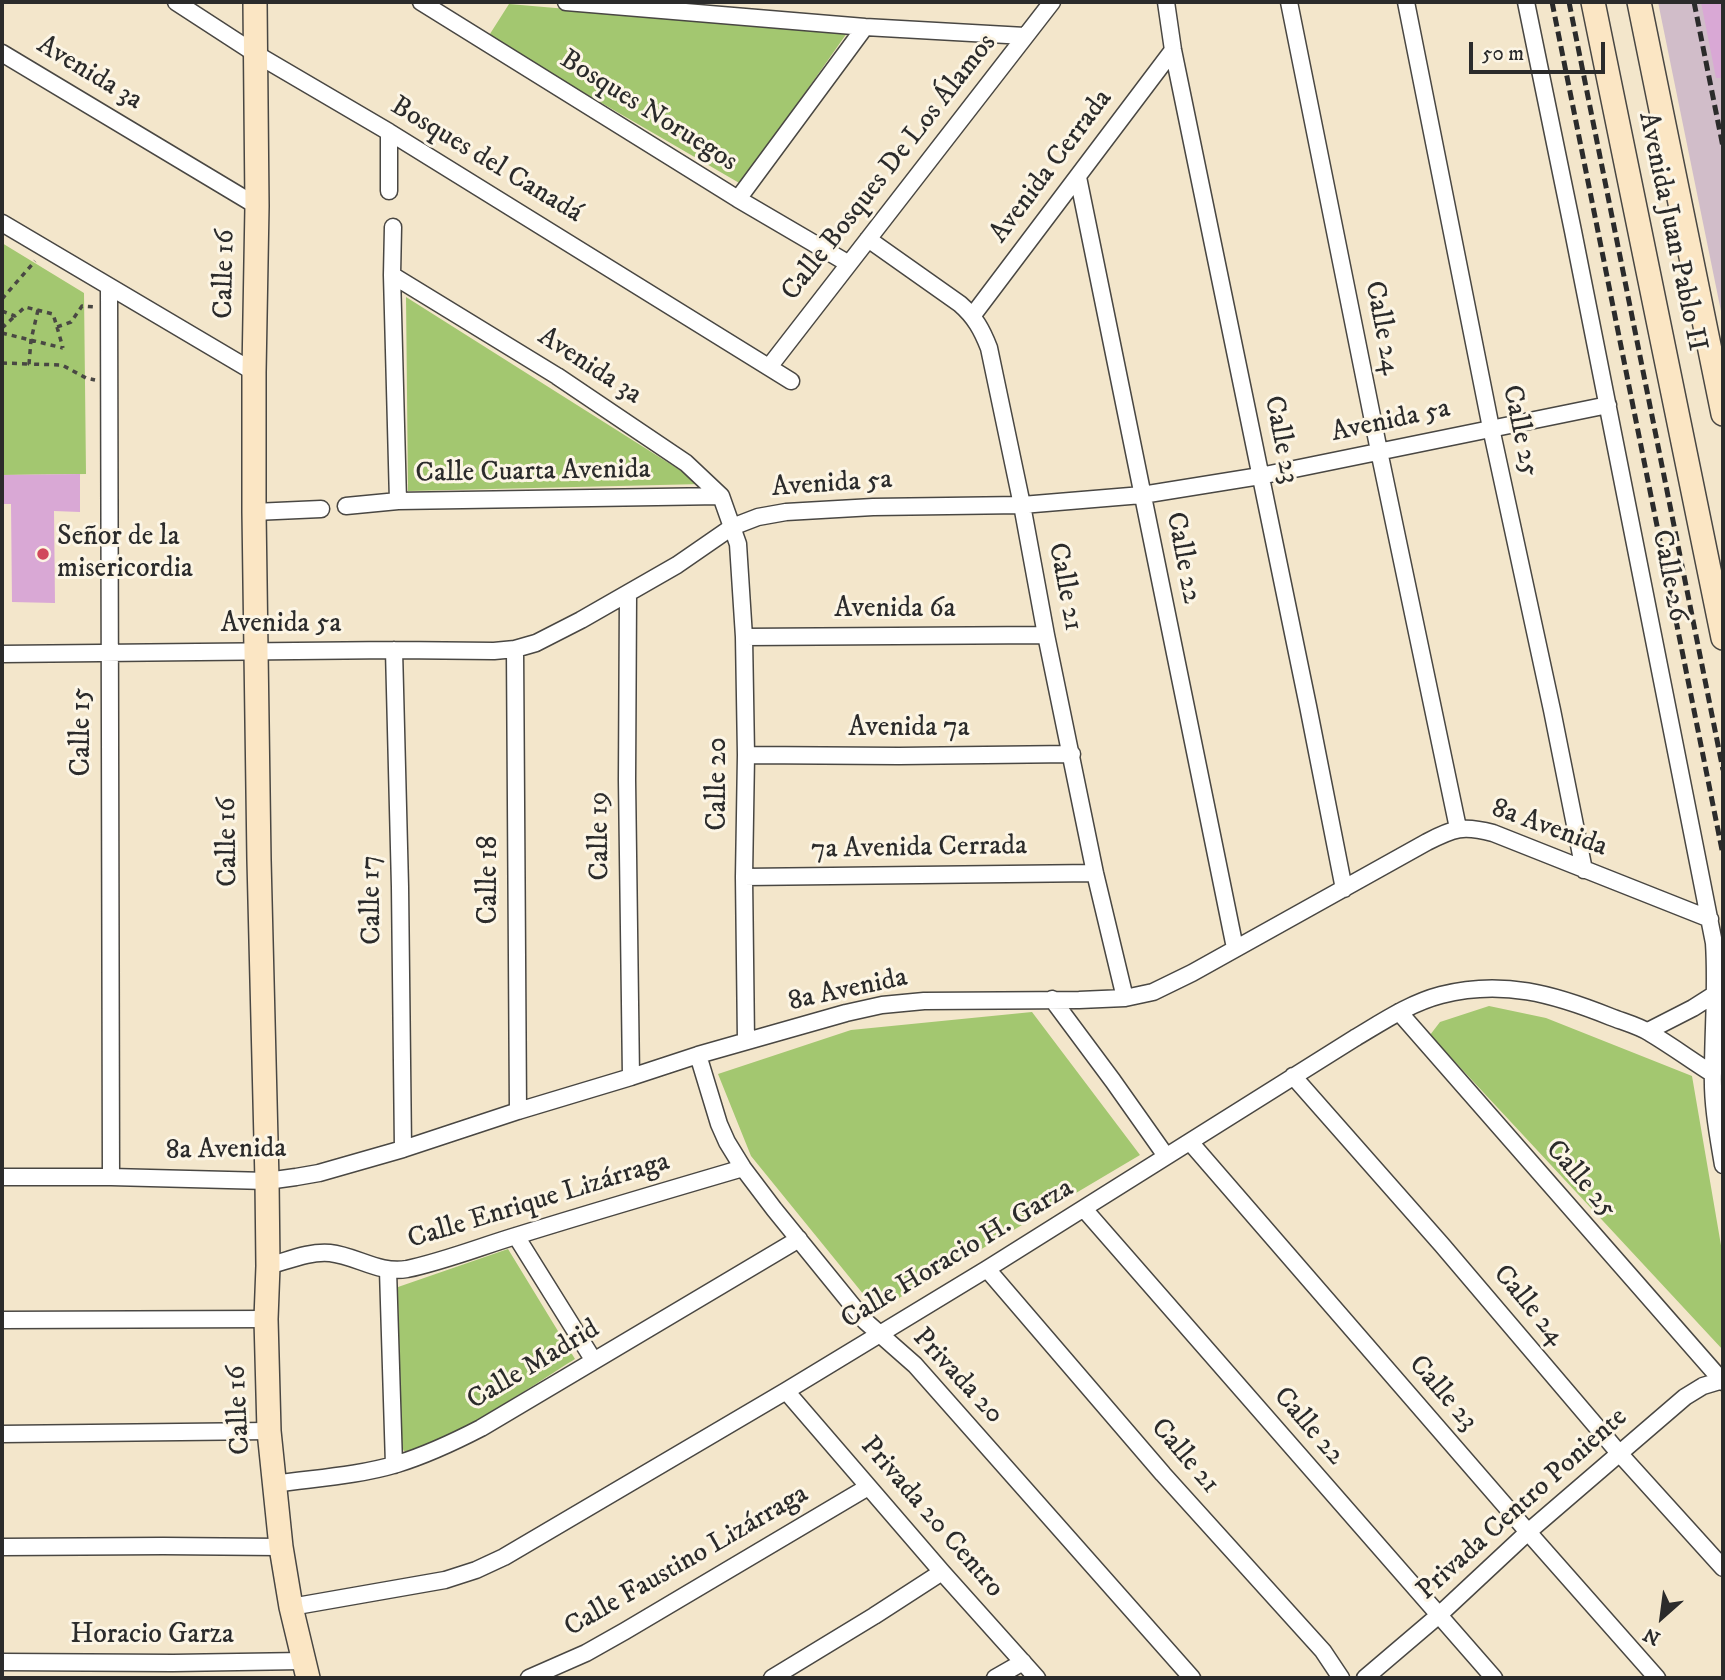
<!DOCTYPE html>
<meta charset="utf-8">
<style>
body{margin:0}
#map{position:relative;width:1725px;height:1680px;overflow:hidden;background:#f3e6cb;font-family:"IM FELL DW Pica",serif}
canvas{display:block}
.frame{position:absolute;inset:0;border:4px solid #2b2b2b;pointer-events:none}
.north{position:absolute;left:1627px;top:1582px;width:70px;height:70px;-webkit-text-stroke:5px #fcf5e5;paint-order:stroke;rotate:208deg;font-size:19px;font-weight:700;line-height:28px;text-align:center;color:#2b2b2b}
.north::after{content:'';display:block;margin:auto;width:24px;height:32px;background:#2b2b2b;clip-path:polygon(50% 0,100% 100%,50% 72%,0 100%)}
.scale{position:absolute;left:1469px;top:42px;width:136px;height:32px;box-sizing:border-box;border:4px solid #2b2b2b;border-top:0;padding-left:9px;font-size:21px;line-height:24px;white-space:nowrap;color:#2b2b2b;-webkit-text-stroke:5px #fcf5e5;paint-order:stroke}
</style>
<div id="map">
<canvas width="1725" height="1680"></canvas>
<div class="frame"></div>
<div class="north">N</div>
<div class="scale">50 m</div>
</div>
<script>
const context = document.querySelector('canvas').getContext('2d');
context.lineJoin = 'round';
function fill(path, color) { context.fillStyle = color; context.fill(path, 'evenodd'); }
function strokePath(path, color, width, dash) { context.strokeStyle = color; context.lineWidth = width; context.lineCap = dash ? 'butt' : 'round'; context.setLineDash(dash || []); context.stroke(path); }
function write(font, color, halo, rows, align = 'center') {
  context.font = font + ' "IM FELL DW Pica",serif'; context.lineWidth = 6; context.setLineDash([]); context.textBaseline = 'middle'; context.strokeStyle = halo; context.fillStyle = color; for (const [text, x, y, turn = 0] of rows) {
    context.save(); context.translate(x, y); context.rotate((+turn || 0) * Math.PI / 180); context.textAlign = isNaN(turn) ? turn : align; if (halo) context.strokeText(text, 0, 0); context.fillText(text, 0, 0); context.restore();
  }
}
const industrial = new Path2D(`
 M1658 2H1723V321Z`);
const green = new Path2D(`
 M509 4 847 33 741 184 488 37Z
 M2 243 84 293 86 474 2 475Z
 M406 297 702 484 408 491Z
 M1489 1006 1546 1018 1692 1076 1723 1257V1350L1430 1035 1440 1022Z
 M1032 1012 1140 1155 877 1311 751 1156 718 1074 851 1030Z
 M508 1249 575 1359C544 1378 433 1454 404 1451L399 1443 398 1287Z`);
const building = new Path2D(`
 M1701 2H1723V78H1716Z
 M80 474V512L54 511 55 603 12 602 11 504H2V475Z`);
const path = new Path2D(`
 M2 299 35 261
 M38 310 31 340 29 364 62 365 86 378 95 380
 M2 311 15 316 25 307 53 314 57 327 71 322 82 306 95 307
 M57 327 63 348
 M2 328 15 316
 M2 333 63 348
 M2 363 29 364`);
const street = new Path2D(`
 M176 2 256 54 389 132 791 381
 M421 2 738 199 849 264
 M566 2 865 27 1025 36
 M1166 2 1173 50 1308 706 1344 889
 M1289 2 1379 451 1458 828
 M1406 2 1491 428 1552 710 1584 870
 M1526 2 1573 231 1714 943C1717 986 1713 1030 1713 1073 1712 1104 1718 1135 1723 1165
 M2 53 257 206
 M1078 177 1235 948
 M389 191V132
 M738 199 865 27
 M2 223 254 372
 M393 227 392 275 398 501
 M868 239 960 304C975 317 982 330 989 348L1022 505 1046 635 1095 873 1125 998
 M392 275 557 376 686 463 721 496 738 544 744 637 746 755 744 877 746 1041
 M109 287 111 1177
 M973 315 1173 50
 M769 367 1052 2
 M346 506 398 501 721 496
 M254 512 321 509
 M628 594 627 780 631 1077
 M744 637 1046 635
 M515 649 518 1111
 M394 650 400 887 403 1149
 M2 654 394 650 494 651 515 649 536 643 581 620 677 565 732 527 758 517 786 512 873 507 1022 505 1142 495 1260 476 1608 405
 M746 755 899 756 1072 754
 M744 877 1095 873
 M1052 999 1113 1081 1166 1156
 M1399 1012 1723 1382
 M1648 1031 1693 1008 1715 994
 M698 1055 719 1124 727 1142 743 1168 774 1209 865 1321 915 1365 1192 1678
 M1293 1076 1442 1245 1619 1453 1723 1568
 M1190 1142 1528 1532 1657 1678
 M2 1177H111L267 1181 296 1177 319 1173 403 1149 518 1111 631 1077 698 1055 846 1013 882 1005 924 1001 1079 1000 1125 998 1153 992 1192 973 1427 842C1454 828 1463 825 1493 833L1710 919
 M1084 1209 1494 1678
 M516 1236 594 1361
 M268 1266C287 1261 309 1251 330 1253 357 1256 379 1274 407 1269 445 1261 482 1246 519 1235 593 1212 668 1190 743 1168
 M987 1269 1163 1474 1323 1651 1341 1678
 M388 1270 394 1465
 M2 1320 266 1319
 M786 1391 942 1572 1037 1678
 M2 1434 269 1431
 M274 1484C315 1478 357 1476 397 1464 426 1455 454 1442 481 1428L799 1239
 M2 1547 163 1546 281 1547
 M291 1607 445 1580 476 1570 504 1557 786 1391 987 1269 1355 1038C1382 1022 1410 1003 1441 995 1502 979 1554 994 1611 1017 1624 1022 1639 1026 1650 1033 1672 1046 1692 1061 1713 1074
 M2 1662 173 1663 303 1661
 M529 1678 586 1653 625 1631 868 1487
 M772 1678 874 1616 942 1572
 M995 1678 1023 1662
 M1365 1678 1439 1615 1528 1532 1685 1397 1703 1386 1723 1380`);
const secondary = new Path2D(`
 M255 2 257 206 254 372V512L259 860 267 1181 268 1266 266 1319 269 1431 281 1547 291 1607 308 1678
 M1593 2 1723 638
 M1639 2 1723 414`);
const rail = new Path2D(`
 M1552 2 1723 855
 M1569 2 1723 770
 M1694 2 1723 147`);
const markers = [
 [43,554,7,"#d1495b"]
];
const streetNames = [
 ["Avenida 3a",89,74,31],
 ["Bosques Noruegos",648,112,32],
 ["Bosques del Canadá",486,161,31],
 ["Avenida Cerrada",1052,167,-53],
 ["Calle Bosques De Los Álamos",890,168,-52],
 ["Avenida Juan Pablo II",1671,232,78],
 ["Calle 16",226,274,-89],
 ["Calle 24",1381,328,79],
 ["Avenida 3a",589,367,33],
 ["Avenida 5a",1391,422,-12],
 ["Calle 25",1519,431,78],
 ["Calle 23",1280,440,79],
 ["Calle Cuarta Avenida",533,473,-1],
 ["Avenida 5a",832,485,-4],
 ["Calle 22",1182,558,79],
 ["Calle 26",1668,576,79],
 ["Calle 21",1064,587,79],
 ["Avenida 6a",895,610],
 ["Avenida 5a",281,625],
 ["Avenida 7a",909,729],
 ["Calle 15",83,732,-90],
 ["Calle 20",719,784,-90],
 ["8a Avenida",1549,829,20],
 ["Calle 19",601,836,-91],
 ["Calle 16",229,842,-91],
 ["7a Avenida Cerrada",919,849,-1],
 ["Calle 18",490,880,-90],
 ["Calle 17",373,900,-91],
 ["8a Avenida",848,991,-12],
 ["8a Avenida",226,1151,-1],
 ["Calle 25",1580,1180,49],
 ["Calle Enrique Lizárraga",539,1202,-17],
 ["Calle Horacio H. Garza",958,1255,-31],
 ["Calle 24",1528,1306,50],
 ["Calle Madrid",534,1366,-31],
 ["Privada 20",957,1377,47],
 ["Calle 23",1442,1394,49],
 ["Calle 16",240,1410,-93],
 ["Calle 22",1308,1427,49],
 ["Calle 21",1184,1457,49],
 ["Privada Centro Poniente",1523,1505,-42],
 ["Privada 20 Centro",931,1518,49],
 ["Calle Faustino Lizárraga",687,1562,-30],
 ["Horacio Garza",152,1636]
];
const poiNames = [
 ["Señor de la",57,538],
 ["misericordia",57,570]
];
fill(industrial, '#d1bdc9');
fill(green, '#a3c770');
fill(building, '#d9a8d5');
strokePath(street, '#494743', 19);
strokePath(secondary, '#494743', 26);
strokePath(path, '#494743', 3.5, [5, 5]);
strokePath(street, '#fff', 16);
strokePath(secondary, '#fbe6c4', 23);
strokePath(rail, '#2b2b2b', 5, [10, 5]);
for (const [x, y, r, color] of markers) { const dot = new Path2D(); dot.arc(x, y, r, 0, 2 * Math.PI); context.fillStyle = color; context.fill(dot); strokePath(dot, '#fcf5e5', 2.5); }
write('28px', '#2b2b2b', '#fcf5e5', streetNames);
write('28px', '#2b2b2b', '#fcf5e5', poiNames, 'left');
</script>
